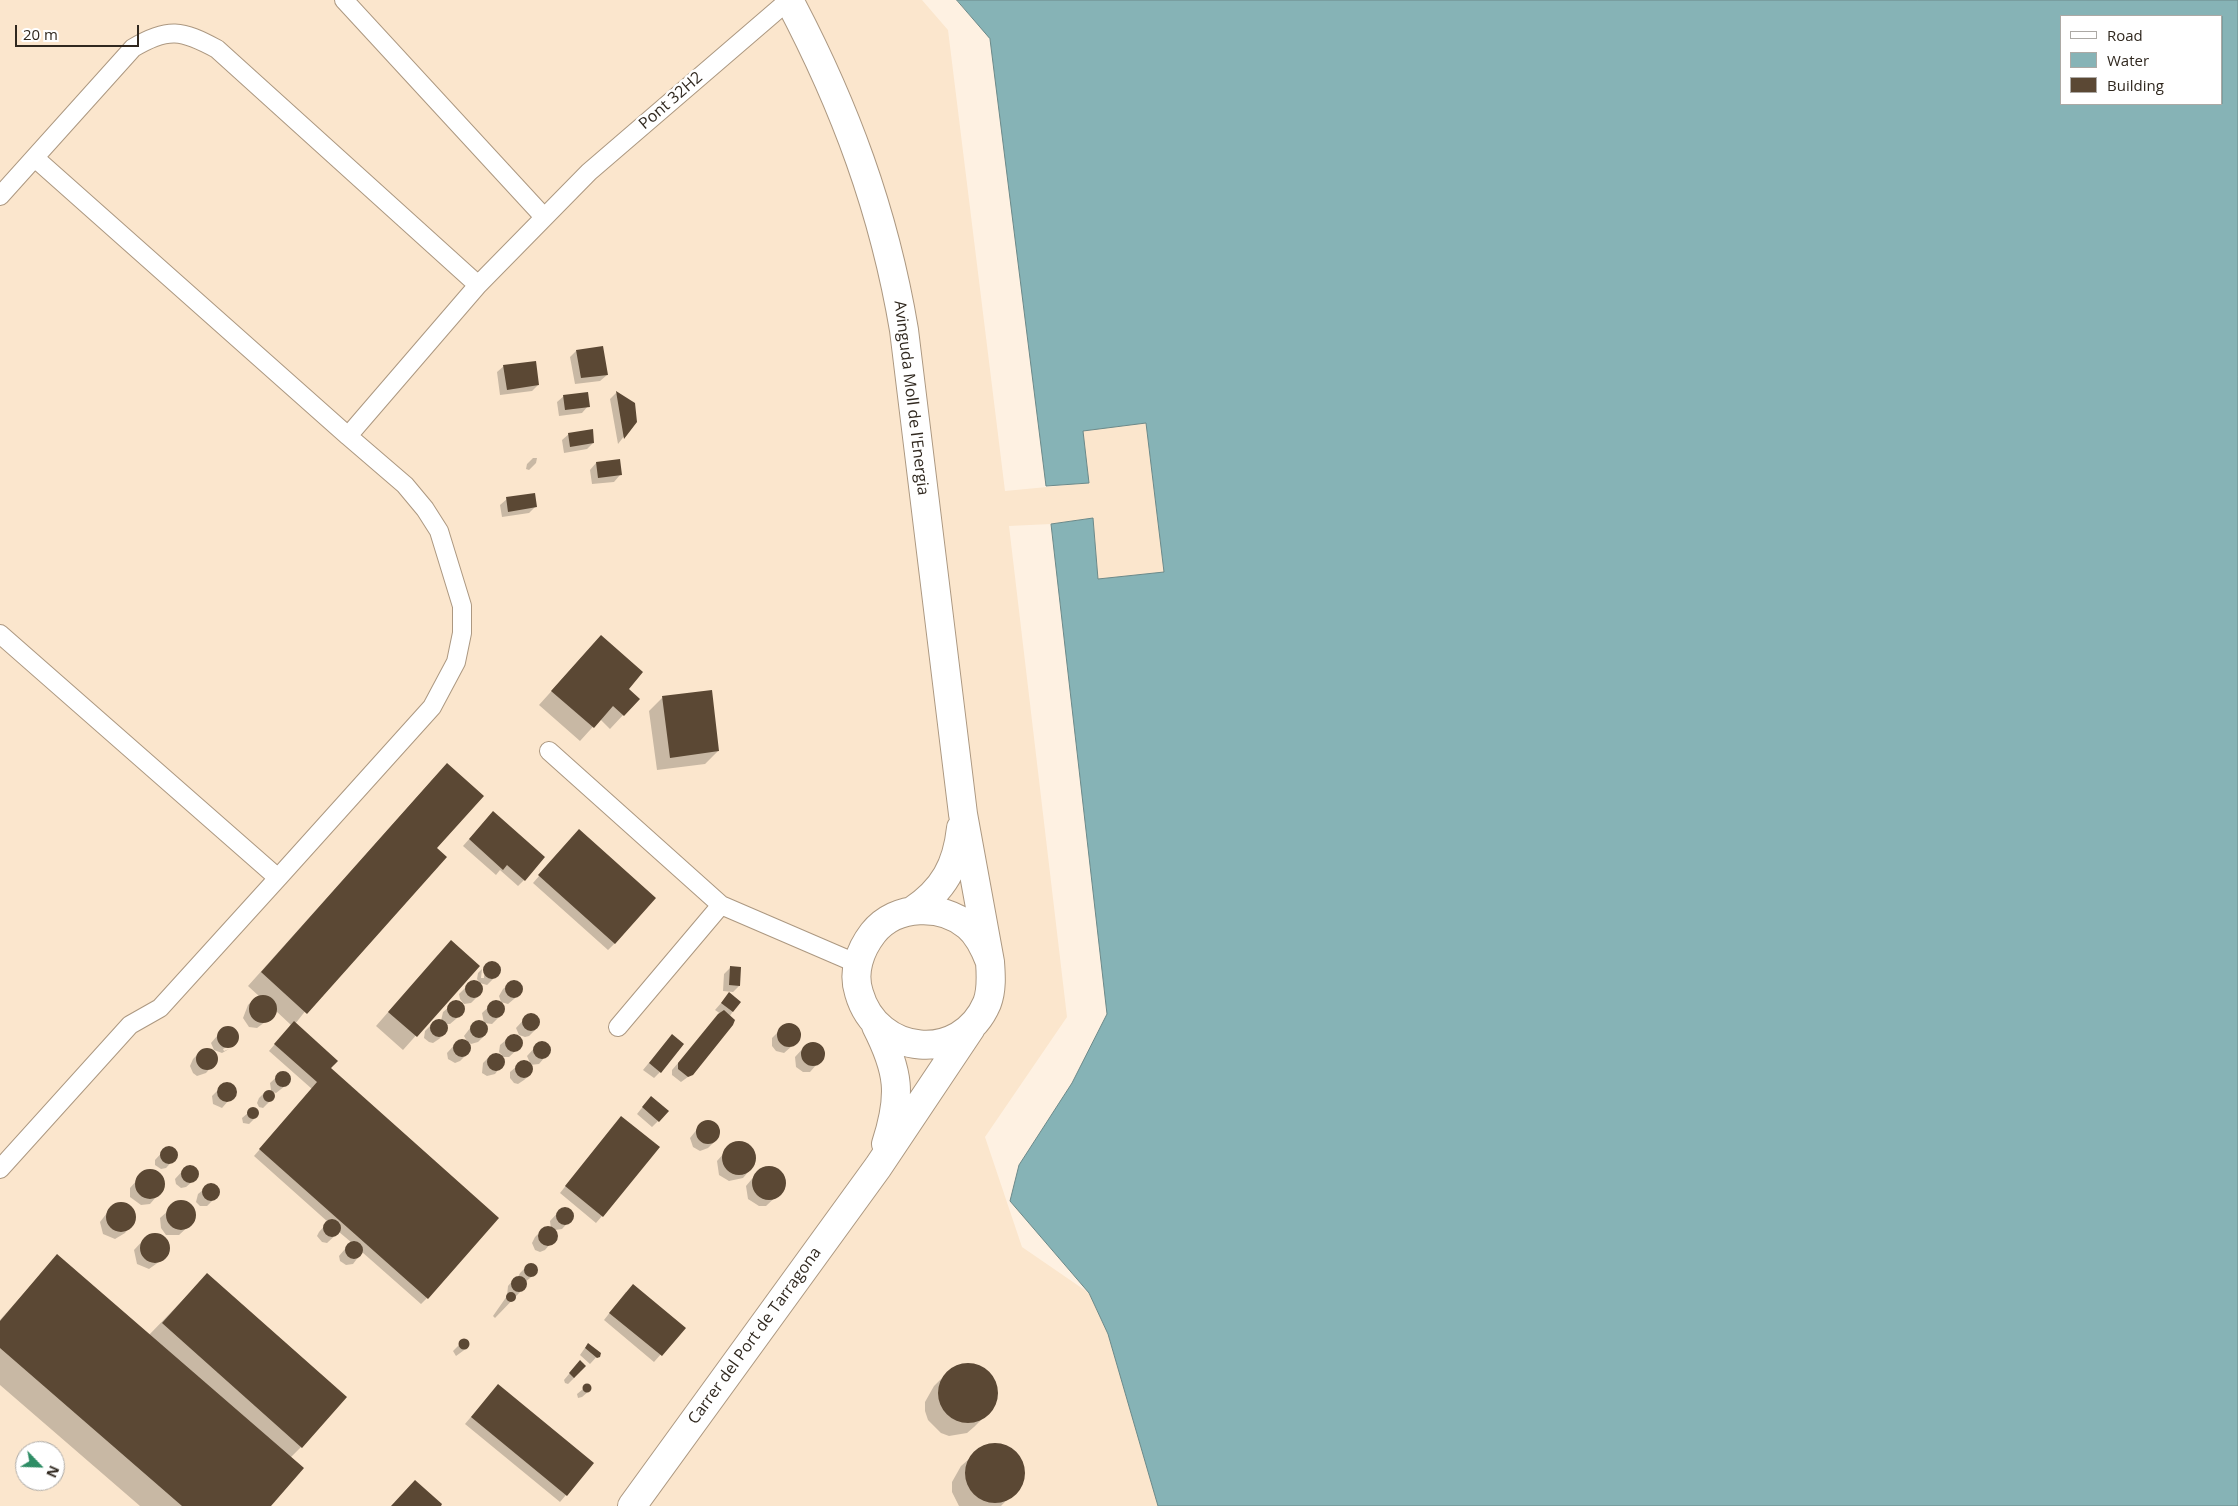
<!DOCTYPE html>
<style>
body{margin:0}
#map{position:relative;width:2238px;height:1506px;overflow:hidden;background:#fef1e2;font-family:"Open Sans",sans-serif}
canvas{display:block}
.legend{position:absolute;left:2060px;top:15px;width:162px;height:90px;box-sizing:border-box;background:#fff;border:1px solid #aca9a5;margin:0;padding:6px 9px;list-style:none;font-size:15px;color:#30281f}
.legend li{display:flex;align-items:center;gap:10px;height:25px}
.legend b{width:25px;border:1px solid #aca9a5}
.north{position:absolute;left:15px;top:1441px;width:50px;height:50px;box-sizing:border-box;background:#fff;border:1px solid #aca9a5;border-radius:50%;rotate:114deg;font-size:14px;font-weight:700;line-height:20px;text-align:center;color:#30281f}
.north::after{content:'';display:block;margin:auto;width:18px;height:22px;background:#2e8d65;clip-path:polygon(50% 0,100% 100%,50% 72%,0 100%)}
.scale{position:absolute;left:15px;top:25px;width:124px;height:22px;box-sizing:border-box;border:2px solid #30281f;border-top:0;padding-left:6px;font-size:15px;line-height:18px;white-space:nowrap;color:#30281f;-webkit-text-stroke:4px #fff;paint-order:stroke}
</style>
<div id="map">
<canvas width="2238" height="1506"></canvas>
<ul class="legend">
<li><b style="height:6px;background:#fff"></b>Road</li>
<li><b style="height:14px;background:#86b3b6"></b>Water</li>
<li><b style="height:14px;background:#5b4834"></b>Building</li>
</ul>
<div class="north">N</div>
<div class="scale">20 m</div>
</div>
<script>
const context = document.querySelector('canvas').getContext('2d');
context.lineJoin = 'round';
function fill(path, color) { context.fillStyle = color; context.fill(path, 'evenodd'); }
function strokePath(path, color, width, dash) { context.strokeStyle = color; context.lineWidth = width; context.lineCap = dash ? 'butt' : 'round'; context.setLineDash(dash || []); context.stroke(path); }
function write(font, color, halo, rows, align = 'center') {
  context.font = font + ' "Open Sans",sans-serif'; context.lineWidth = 5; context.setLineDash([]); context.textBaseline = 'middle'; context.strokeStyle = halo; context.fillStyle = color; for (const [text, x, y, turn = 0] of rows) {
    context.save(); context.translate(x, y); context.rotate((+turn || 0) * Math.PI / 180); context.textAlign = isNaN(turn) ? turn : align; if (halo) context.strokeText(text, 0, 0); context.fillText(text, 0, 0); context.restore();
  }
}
const built = new Path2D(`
 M0 0H922L948 30 1005 491 1089 483 1082 431 1146 422 1164 572 1098 579 1093 518 1051 524 1009 526 1067 1017 985 1137 1022 1247 1089 1293 1108 1334 1158 1506H0ZM25 1451H55V1481H25Z`);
const water = new Path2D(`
 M957 0H2238V1506H1158L1108 1334 1089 1293 1010 1201 1019 1165 1072 1083 1107 1014 1051 524 1093 518 1098 579 1164 572 1146 423 1083 431 1089 483 1046 486 990 39ZM2062 16H2222V104H2062Z`);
const shadow = new Path2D(`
 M576 351 607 375 600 381 575 384 570 357Z
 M504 366 538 385 532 391 500 395 497 372Z
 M616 393 636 421 618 444 610 399Z
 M564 396 588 406 582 413 559 416 557 402Z
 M569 434 593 443 587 449 564 453 562 440Z
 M533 458H537L536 463 529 470 526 469 527 464Z
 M596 463 620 475 614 482 592 484 590 470Z
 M507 499 535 507 529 513 502 517 500 505Z
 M601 636 627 689 638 699 610 729 600 719 580 741 539 705Z
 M662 698 718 751 705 764 657 770 649 711Z
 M434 778 435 848 295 1024 329 1068 427 1298 421 1304 362 1252 353 1264 346 1265 340 1261 339 1256 351 1242 339 1232 327 1243 322 1242 317 1236 319 1232 328 1222 254 1156 312 1089 269 1051 291 1025 275 1010 273 1016 257 1028 249 1027 243 1018 248 1005 255 998 260 997 248 986Z
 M487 819 524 880 518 886 500 870 496 875 463 846Z
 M573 837 615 943 608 950 533 883Z
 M438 955 478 966 403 1050 376 1026Z
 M490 962H495L500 968V972L487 985 480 983 477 979 478 973 482 969 481 978H484V967Z
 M731 967 739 986 733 992 723 991 724 974Z
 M513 981 519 983 522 989 520 994 508 1004 501 1002 499 996 503 989Z
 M471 982H475L482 987 481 993 471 1003 464 1004 460 999 459 994Z
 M729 994 739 1002 692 1074 681 1082 672 1075V1070L721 1014 715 1010Z
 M455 1002 460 1003 464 1009 463 1013 450 1024H446V1032L439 1039 433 1043 429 1042 424 1038 425 1031 435 1021H441L443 1012Z
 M494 1002H499L504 1008 503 1013 492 1024 484 1023 487 1029 485 1035 478 1042 471 1044 468 1042 470 1047 467 1054 460 1061 455 1063 448 1059 447 1053 457 1042 463 1040 468 1043 464 1036 474 1023 479 1021 484 1023 482 1013Z
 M532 1014 538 1018 539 1022 536 1029 529 1036 525 1037 519 1035 516 1028 527 1016Z
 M786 1024 794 1025 800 1032 799 1040 784 1053 776 1051 772 1046V1038Z
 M228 1027 235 1030 237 1037 233 1044 223 1049 224 1051 229 1049 222 1053 214 1050 211 1043 224 1028Z
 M512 1035 521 1040V1046L509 1057H502L504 1062 495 1074 487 1076 482 1073 483 1063 489 1057 497 1054 502 1055 499 1052 500 1045Z
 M666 1042 660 1072 654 1078 643 1070Z
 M539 1043H544L550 1051 539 1064 530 1065 532 1067 531 1074 524 1080 518 1084 514 1083 510 1078V1072L523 1061 530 1063 527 1056Z
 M813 1043 822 1048 824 1056 810 1072H803L796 1067 795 1057 806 1045Z
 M209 1049 215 1053 217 1060 206 1073 197 1076 193 1073 190 1066 193 1059 200 1052Z
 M282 1072 289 1077V1083L276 1093 269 1091 274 1095 270 1101 263 1108 259 1107 257 1103 259 1098 266 1091 271 1090 270 1083Z
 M223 1085H230L235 1093 222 1108 213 1104 212 1096Z
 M645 1104 658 1121 652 1127 637 1114Z
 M254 1108 257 1110 256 1117 249 1124 243 1123 242 1118Z
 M709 1121 716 1125 719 1132 715 1141 708 1148 700 1151 693 1147 690 1138 702 1123Z
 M615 1124 602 1216 596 1223 560 1193Z
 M739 1142 751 1147 755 1160 749 1171 743 1178 729 1181 719 1175 717 1161 732 1144Z
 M171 1147 176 1152V1157L166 1168 161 1169 155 1165V1160L166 1148Z
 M186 1167H191L197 1171 193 1181 186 1187 181 1188 176 1184 175 1179Z
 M761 1168H774L784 1177 783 1190 766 1206H759L748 1199 746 1186Z
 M145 1171 158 1172 164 1179 163 1189 150 1204 141 1205 130 1197V1188Z
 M209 1185 215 1186 218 1192 217 1196 207 1206H200L196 1202 198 1194Z
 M178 1202 188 1203 194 1210 192 1223 179 1235H166L161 1228 160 1218Z
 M121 1203 132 1209 135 1220 125 1233 115 1239 103 1234 100 1222 110 1209Z
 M562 1208 571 1211 573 1217 562 1229 555 1230 556 1237 545 1250 540 1252 535 1250 532 1243 535 1237 542 1230 551 1229 550 1221Z
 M157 1234 165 1239 169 1247 163 1259 149 1269 137 1264 134 1250 147 1236Z
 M57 1256 149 1335 207 1275 301 1447 290 1458 269 1506H140L0 1385V1320Z
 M533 1265 537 1270 535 1274 525 1282 523 1289 495 1318 493 1316 507 1296 508 1286 514 1279H521L518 1277 520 1273 527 1266Z
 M626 1292 684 1328 654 1362 604 1320Z
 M466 1340 469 1343 467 1348 456 1356 453 1351 463 1341Z
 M587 1345 600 1353 590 1364 580 1355Z
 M967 1364 977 1365 985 1370 992 1377 997 1396 988 1413 974 1427 967 1433 949 1436 941 1433 928 1420 925 1411V1402L934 1386 948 1372Z
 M574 1368 575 1377 568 1384 565 1383 564 1380Z
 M588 1385 589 1391 582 1397 578 1398 577 1394Z
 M492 1392 593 1463 560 1502 465 1424Z
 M1003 1445 1012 1450 1023 1466 1020 1486 1001 1506H959L952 1492V1482L961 1466 983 1447Z`);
const building = new Path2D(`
 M603 346 608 375 581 378 576 350Z
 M536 361 539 385 507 390 503 365Z
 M616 391 635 403 637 422 624 439Z
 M588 392 590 407 565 410 563 395Z
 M593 429 594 443 570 447 568 433Z
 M620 459 622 475 598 478 596 462Z
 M535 493 537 507 508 512 506 497Z
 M601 635 643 672 629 689 640 699 624 716 613 706 594 728 551 691Z
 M712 690 719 751 670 758 662 696Z
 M447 763 484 796 437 848 447 857 307 1014 261 972Z
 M493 811 545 857 525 881 507 865 503 870 469 839Z
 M579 829 656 898 615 944 538 875Z
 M451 940 480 966 417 1037 388 1012Z
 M483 970a9 9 0 1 1 18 0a9 9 0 1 1-18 0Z
 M730 966 741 967 740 986 729 985Z
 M465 989a9 9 0 1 1 18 0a9 9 0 1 1-18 0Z
 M505 989a9 9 0 1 1 18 0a9 9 0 1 1-18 0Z
 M729 992 741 1002 733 1012 721 1003Z
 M249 1009a14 14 0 1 1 28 0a14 14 0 1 1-28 0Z
 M487 1009a9 9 0 1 1 18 0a9 9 0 1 1-18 0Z
 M447 1009a9 9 0 1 1 18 0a9 9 0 1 1-18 0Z
 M724 1010 735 1020 733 1025 693 1075 688 1077 678 1069V1063L718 1014Z
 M522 1022a9 9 0 1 1 18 0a9 9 0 1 1-18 0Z
 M430 1028a9 9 0 1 1 18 0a9 9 0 1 1-18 0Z
 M470 1029a9 9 0 1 1 18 0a9 9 0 1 1-18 0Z
 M294 1021 338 1061 331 1068 499 1218 428 1299 259 1149 317 1082 274 1044Z
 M777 1035a12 12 0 1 1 24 0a12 12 0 1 1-24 0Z
 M217 1037a11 11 0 1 1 22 0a11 11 0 1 1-22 0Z
 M505 1043a9 9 0 1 1 18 0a9 9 0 1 1-18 0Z
 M672 1034 684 1044 661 1073 649 1063Z
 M453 1048a9 9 0 1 1 18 0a9 9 0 1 1-18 0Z
 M533 1050a9 9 0 1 1 18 0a9 9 0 1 1-18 0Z
 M801 1054a12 12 0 1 1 24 0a12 12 0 1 1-24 0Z
 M196 1059a11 11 0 1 1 22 0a11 11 0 1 1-22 0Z
 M487 1062a9 9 0 1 1 18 0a9 9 0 1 1-18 0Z
 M515 1069a9 9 0 1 1 18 0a9 9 0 1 1-18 0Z
 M275 1079a8 8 0 1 1 16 0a8 8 0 1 1-16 0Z
 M217 1092a10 10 0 1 1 20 0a10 10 0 1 1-20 0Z
 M263 1096a6 6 0 1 1 12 0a6 6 0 1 1-12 0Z
 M651 1096 669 1111 659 1122 642 1107Z
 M247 1113a6 6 0 1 1 12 0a6 6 0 1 1-12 0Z
 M621 1116 660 1147 603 1217 565 1186Z
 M696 1132a12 12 0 1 1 24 0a12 12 0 1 1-24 0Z
 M722 1158a17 17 0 1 1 34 0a17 17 0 1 1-34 0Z
 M160 1155a9 9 0 1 1 18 0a9 9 0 1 1-18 0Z
 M181 1174a9 9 0 1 1 18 0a9 9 0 1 1-18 0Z
 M752 1183a17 17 0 1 1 34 0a17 17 0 1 1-34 0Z
 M135 1184a15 15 0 1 1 30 0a15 15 0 1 1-30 0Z
 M202 1192a9 9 0 1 1 18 0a9 9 0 1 1-18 0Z
 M166 1215a15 15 0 1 1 30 0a15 15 0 1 1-30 0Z
 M106 1217a15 15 0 1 1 30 0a15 15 0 1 1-30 0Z
 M556 1216a9 9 0 1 1 18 0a9 9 0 1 1-18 0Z
 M323 1228a9 9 0 1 1 18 0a9 9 0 1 1-18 0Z
 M538 1236a10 10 0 1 1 20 0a10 10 0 1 1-20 0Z
 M140 1248a15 15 0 1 1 30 0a15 15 0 1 1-30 0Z
 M345 1250a9 9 0 1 1 18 0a9 9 0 1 1-18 0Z
 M57 1254 304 1468 271 1506H182L0 1348V1321Z
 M524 1270a7 7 0 1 1 14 0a7 7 0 1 1-14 0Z
 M207 1273 347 1397 302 1448 162 1323Z
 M511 1284a8 8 0 1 1 16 0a8 8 0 1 1-16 0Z
 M633 1284 686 1328 662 1356 609 1313Z
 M506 1297a5 5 0 1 1 10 0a5 5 0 1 1-10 0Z
 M458.5 1344a5.5 5.5 0 1 1 11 0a5.5 5.5 0 1 1-11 0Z
 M588 1343 601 1353 600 1357 597 1358 585 1348Z
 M580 1360 586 1366 574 1378 569 1373Z
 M938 1393a30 30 0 1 1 60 0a30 30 0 1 1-60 0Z
 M582.5 1388a4.5 4.5 0 1 1 9 0a4.5 4.5 0 1 1-9 0Z
 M498 1384 594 1463 567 1496 471 1417Z
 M965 1473a30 30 0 1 1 60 0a30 30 0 1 1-60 0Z
 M415 1480 442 1504 441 1506H391Z`);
const service = new Path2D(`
 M344 0 544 217
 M35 158 348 436
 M0 196 133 48C168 27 182 30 217 49L478 285
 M0 634 278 878 432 707 456 662 462 633V606L439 531 425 509 405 485 348 436 478 285 589 172 789 0
 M549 751 721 905 858 964
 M618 1027 721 905
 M0 1169 130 1025 160 1008 278 878`);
const minor = new Path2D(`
 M789 0C845 106 884 211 904 330L963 814 990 962C991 975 992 990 987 1003 961 1064 877 1056 859 993 852 972 860 950 873 933 896 904 942 904 968 926 979 935 985 949 990 962
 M912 911C944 890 957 865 961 828
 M876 1026C899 1071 902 1095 886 1144
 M632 1506 878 1167 971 1028`);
const streetNames = [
 ["Pont 32H2",671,101,-41],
 ["Avinguda Moll de l'Energia",911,398,83],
 ["Carrer del Port de Tarragona",755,1336,-54]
];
fill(built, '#fbe6cd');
fill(water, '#86b3b6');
strokePath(water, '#6c8989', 1);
fill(shadow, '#0003');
fill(building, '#5b4834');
strokePath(service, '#ac9881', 20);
strokePath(minor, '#ac9881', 30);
strokePath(service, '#fff', 18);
strokePath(minor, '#fff', 28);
write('16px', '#30281f', '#fff', streetNames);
</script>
